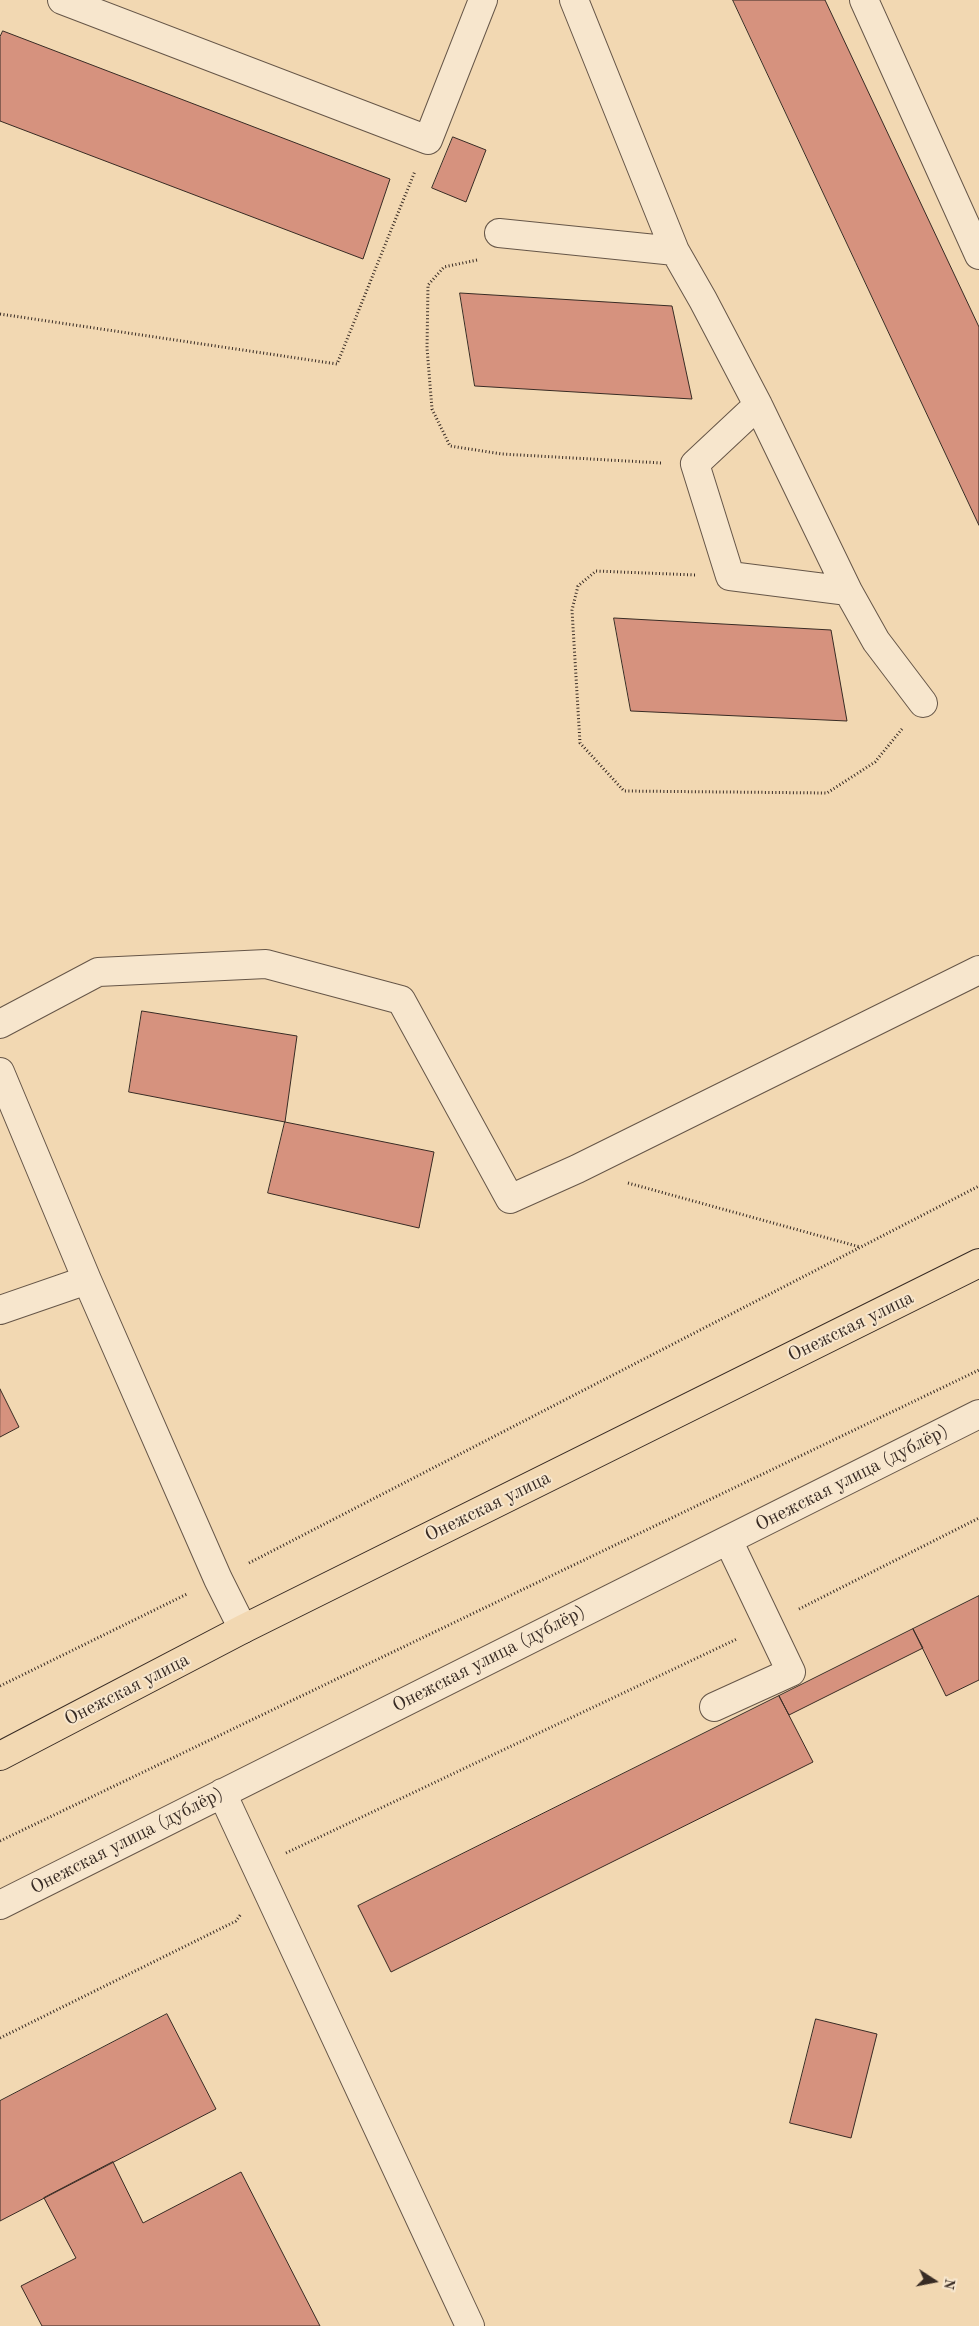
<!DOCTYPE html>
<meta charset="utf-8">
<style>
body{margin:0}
#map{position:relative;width:979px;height:2326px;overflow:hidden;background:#f2d8b2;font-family:"Old Standard TT",serif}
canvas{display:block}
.north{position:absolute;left:909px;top:2256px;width:50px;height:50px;-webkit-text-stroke:4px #f7e6cd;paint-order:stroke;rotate:101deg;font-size:14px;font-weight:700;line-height:20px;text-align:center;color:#382b24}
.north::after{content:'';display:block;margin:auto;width:18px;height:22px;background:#382b24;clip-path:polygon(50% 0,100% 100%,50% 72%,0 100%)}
</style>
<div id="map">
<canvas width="979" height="2326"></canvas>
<div class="north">N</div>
</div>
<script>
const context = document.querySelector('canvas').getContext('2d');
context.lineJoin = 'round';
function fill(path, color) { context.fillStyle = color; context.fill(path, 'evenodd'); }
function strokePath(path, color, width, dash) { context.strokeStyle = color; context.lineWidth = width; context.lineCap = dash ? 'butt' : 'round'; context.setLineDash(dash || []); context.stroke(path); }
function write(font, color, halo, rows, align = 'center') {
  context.font = font + ' "Old Standard TT",serif'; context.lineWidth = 4; context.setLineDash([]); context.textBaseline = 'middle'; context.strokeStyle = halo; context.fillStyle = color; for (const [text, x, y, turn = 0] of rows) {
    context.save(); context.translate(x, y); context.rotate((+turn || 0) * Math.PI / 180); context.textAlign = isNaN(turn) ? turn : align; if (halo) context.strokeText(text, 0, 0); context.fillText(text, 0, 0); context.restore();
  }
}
const building = new Path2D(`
 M733 0H825L979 327V525Z
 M3 31 390 179 363 259 0 121V37Z
 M453 137 486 150 466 202 432 188Z
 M460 293 672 306 692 399 475 386Z
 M614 618 831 630 847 721 631 711Z
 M142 1011 297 1036 285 1122 129 1092Z
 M285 1122 434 1152 419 1228 268 1193Z
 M0 1389 19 1427 0 1437Z
 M979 1596V1680L946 1696 913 1629Z
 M913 1629 923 1648 789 1715 779 1696Z
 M779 1696 813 1762 391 1972 358 1906Z
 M167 2014 216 2109 0 2221V2101Z
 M816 2019 877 2034 851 2138 790 2123Z
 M113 2162 143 2223 241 2172 320 2326H42L21 2286 76 2258 44 2198Z`);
const path = new Path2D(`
 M477 260 444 267 428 285 427 348 432 409 450 446 502 454 662 463
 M0 314 337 364 415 171
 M695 575 596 571 578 586 572 610 580 743 624 791 827 793 875 762 902 729
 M628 1183 860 1247
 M249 1563 979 1186
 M799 1609 979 1518
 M0 1686 187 1594
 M0 1841 979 1370
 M286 1853 737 1639
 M0 2038 236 1921 241 1914`);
const minor = new Path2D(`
 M62 0 428 140 483 0
 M574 0 675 251 703 300 758 405 848 591 876 641 923 703
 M864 0 979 255
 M499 233 675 251
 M758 405 695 464 730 576 848 591
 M0 1024 98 972 266 964 401 1000 510 1199 577 1169 979 970
 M0 1072 87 1280 218 1579 243 1629
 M0 1310 87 1280
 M714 1707 791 1672 728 1540
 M222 1793 470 2326
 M0 1905 979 1414`);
const major = new Path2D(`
 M0 1756 243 1629 979 1263`);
const streetNames = [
 ["Онежская улица",851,1327,-26],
 ["Онежская улица (дублёр)",852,1478,-27],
 ["Онежская улица",488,1507,-26],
 ["Онежская улица (дублёр)",489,1659,-27],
 ["Онежская улица",127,1690,-27],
 ["Онежская улица (дублёр)",127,1841,-27]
];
fill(building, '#d6927e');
strokePath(building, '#382b24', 1);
strokePath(minor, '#665648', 30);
strokePath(major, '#382b24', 30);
strokePath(path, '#382b24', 3, [1, 2.5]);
strokePath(minor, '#f7e6cd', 28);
strokePath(major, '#f2d8b2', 28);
write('19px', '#382b24', '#f7e6cd', streetNames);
</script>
